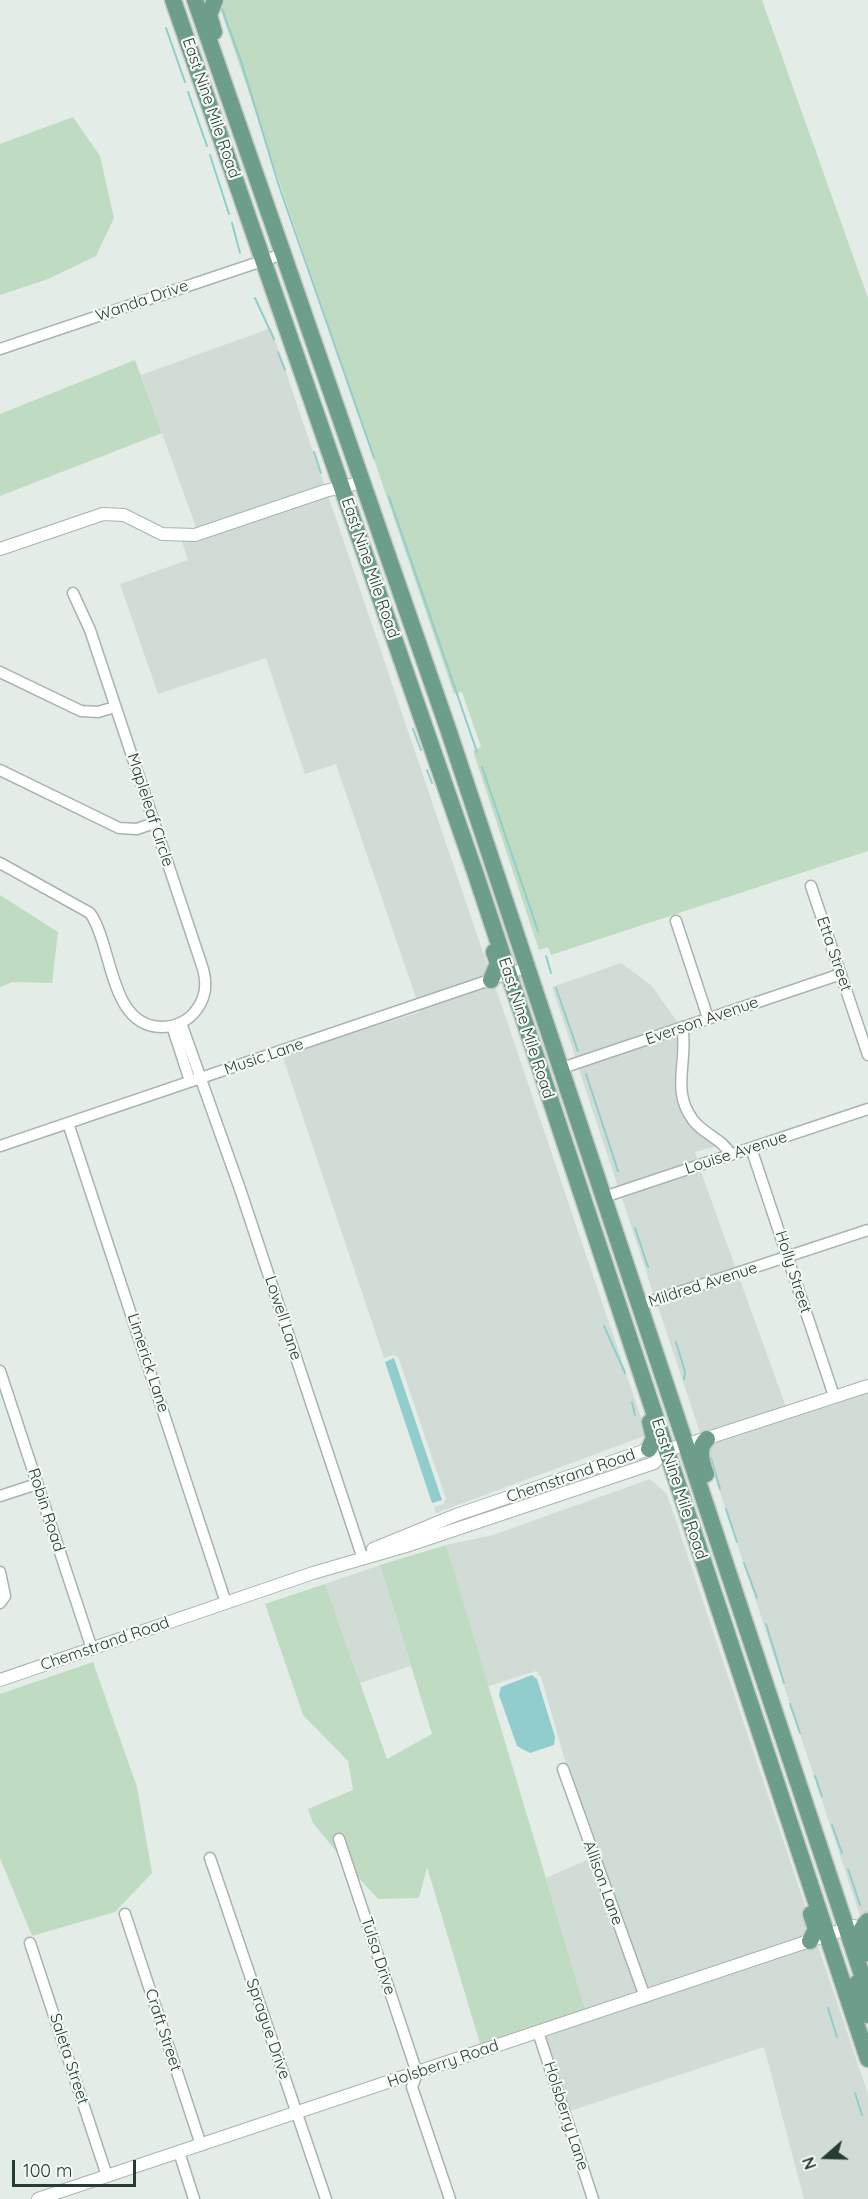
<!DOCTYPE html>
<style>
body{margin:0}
#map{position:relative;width:868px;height:2199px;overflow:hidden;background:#e4ece7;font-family:Quicksand,sans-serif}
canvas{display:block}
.north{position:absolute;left:796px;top:2127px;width:60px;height:60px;-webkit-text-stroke:4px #f4f9f6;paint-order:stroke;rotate:250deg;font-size:16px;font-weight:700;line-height:24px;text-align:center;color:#253d32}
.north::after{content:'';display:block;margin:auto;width:21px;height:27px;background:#253d32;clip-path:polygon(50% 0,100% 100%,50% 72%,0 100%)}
.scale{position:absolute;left:12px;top:2160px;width:124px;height:27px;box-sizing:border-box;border:3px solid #253d32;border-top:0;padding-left:8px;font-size:18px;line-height:21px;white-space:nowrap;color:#253d32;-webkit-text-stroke:4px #f4f9f6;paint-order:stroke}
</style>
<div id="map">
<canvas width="868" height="2199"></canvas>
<div class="north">N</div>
<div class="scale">100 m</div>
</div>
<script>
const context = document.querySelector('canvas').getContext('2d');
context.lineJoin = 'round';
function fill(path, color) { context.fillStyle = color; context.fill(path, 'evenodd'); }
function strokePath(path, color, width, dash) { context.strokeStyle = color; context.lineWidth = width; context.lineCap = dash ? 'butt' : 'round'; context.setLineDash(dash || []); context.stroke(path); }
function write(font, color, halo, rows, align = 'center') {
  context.font = font + ' Quicksand,sans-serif'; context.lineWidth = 4.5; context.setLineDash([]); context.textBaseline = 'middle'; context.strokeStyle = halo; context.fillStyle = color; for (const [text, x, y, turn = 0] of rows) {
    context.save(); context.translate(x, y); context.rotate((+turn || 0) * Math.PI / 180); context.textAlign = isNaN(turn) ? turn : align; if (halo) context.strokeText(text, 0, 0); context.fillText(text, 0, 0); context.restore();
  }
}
const built = new Path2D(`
 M271 328 325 487 197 530 141 375Z
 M328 495 491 976 417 1001 336 764 305 774 266 658 158 694 120 584 188 560 182 541 196 539Z
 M621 963 651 985 679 1024 576 1059 552 987Z
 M494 983 647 1435 436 1513 434 1507 443 1504 446 1499 398 1357 393 1355 384 1358 282 1055 420 1012V1009Z
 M678 1033 675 1076 677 1099 688 1122 717 1146 695 1152 698 1161 618 1187 578 1067Z
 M700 1169 736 1269 654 1296 621 1195Z
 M739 1277 786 1407 701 1436 657 1304Z
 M868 1390V1917L861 1919 704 1444Z
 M650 1479 667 1494 815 1935 648 1991 566 1764 541 1677 536 1671 486 1687 446 1545 493 1535Z
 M380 1565 411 1666 360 1683 325 1584Z
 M589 1859 639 1994 586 2012 546 1878Z
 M817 1943 868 2094V2199H804L764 2047 570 2111 544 2035Z`);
const green = new Path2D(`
 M225 0H762L868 298V851L551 955 548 947 539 950 473 751 481 747 462 692 454 694 218 2Z
 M73 117 100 156 114 218 96 256 48 279 0 295V144Z
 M135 360 162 433 0 496V414Z
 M0 895 58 932 52 983 13 982 0 987Z
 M446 1545 586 2012 481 2047 427 1867 419 1898 378 1899 357 1876 342 1833 333 1836 340 1856 313 1823 308 1809 353 1790 348 1761 303 1715 265 1604 325 1584 387 1759 432 1734 380 1565Z
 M93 1662 137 1787 152 1873 115 1912 32 1936 0 1858V1694Z`);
const water = new Path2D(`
 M394 1358 442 1500 432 1503 385 1362Z
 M532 1675 537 1679 555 1737 554 1745 530 1753 517 1746 499 1695 501 1687Z`);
const stream = new Path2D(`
 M222 9 241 61 279 186 374 458
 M166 28 185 82
 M188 92 207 146
 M210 155 229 214
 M232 223 240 253
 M255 298 274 339
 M278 352 285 370
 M314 452 321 473
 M389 497 477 752
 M413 729 421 750
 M482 767 538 931
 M427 770 432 783
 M546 956 551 973
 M556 988 578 1051
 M586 1074 618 1171
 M635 1228 648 1267
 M604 1326 625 1373
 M676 1342 685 1372 684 1379
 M632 1402 635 1415
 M711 1458 720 1489
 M726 1509 737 1542
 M744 1563 757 1598
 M766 1624 784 1683
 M790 1704 800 1733
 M815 1776 822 1796
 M832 1825 842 1853
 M848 1869 860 1905
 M828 2008 837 2037
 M855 2093 862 2115`);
const minor = new Path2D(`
 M0 349 283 254
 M0 672 81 711 98 712 115 707
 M0 770 119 828 137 829 154 823
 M0 863 90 913C113 946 109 1026 161 1027 175 1027 189 1021 197 1009 206 997 207 983 203 969L90 630 73 593
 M811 886 868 1055
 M676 921 708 1018
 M181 1023 240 1189 363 1559
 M172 1026 190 1081
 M682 1027C689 1059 670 1090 693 1120 703 1134 723 1139 731 1155
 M562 1068 841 974
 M68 1123 226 1603
 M0 1146 528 967
 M751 1148 834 1396
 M604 1197 868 1109
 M640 1305 868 1230
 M0 1371 92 1649
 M0 1496 37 1484
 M0 1572 5 1596 0 1603
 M563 1769 645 1997
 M339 1839 417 2073 412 2087 450 2199
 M210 1858 326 2199
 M125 1914 201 2145
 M30 1943 107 2176
 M538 2032 593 2199
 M179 2152 194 2199`);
const tertiary = new Path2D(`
 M0 549 103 514 124 515 162 534 195 535 325 491 363 482
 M373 1549 456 1515 649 1449 666 1450 711 1437 868 1386
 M0 1680 313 1573 406 1546 654 1463 666 1450
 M38 2199 854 1926`);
const primary = new Path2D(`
 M173 0 476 875 868 2059
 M195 0 448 729 868 1993
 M214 32 209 15 215 0
 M491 980 498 963 494 952
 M649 1449 654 1438 650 1422
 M706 1474C701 1462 697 1448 707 1439
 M810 1941 816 1929 811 1914
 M864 1954C860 1941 857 1931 868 1921
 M857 1983 868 2015`);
const streetNames = [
 ["East Nine Mile Road",211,108,71],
 ["Wanda Drive",142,301,-19],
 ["East Nine Mile Road",370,568,71],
 ["Mapleleaf Circle",150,810,72],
 ["Etta Street",834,954,71],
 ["Everson Avenue",702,1021,-19],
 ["East Nine Mile Road",526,1028,72],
 ["Music Lane",264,1057,-19],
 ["Louise Avenue",736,1153,-18],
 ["Holly Street",793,1272,72],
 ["Mildred Avenue",703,1285,-18],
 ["Lowell Lane",283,1318,72],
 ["Limerick Lane",148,1363,72],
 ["Chemstrand Road",571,1476,-19],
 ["East Nine Mile Road",679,1489,72],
 ["Robin Road",46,1510,72],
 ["Chemstrand Road",105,1644,-19],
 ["Allison Lane",603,1883,70],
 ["Tulsa Drive",378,1956,72],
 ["Sprague Drive",268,2029,71],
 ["Craft Street",163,2030,72],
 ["Saleta Street",69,2059,72],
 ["Holsberry Road",443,2064,-19],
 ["Holsberry Lane",566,2116,72]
];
fill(built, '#d2dcd6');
fill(green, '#bfdcc2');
fill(water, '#91cdcc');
strokePath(stream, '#91cdcc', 2);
strokePath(minor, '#a7b4ad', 13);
strokePath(tertiary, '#a7b4ad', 14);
strokePath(primary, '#c2c9c6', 19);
strokePath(minor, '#fff', 10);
strokePath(tertiary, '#fff', 12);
strokePath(primary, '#6c9e89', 16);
write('16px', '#253d32', '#f4f9f6', streetNames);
</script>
